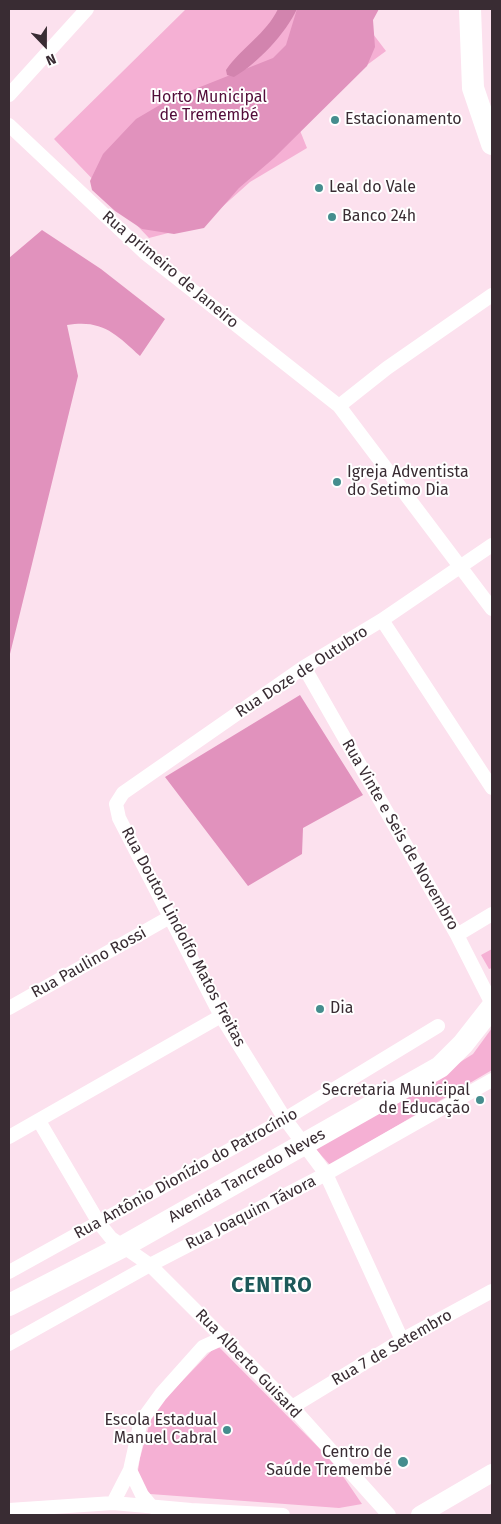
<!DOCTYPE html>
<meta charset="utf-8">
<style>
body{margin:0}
#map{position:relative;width:501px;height:1524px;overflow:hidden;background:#fce1ee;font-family:"Fira Sans",sans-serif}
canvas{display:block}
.frame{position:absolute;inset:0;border:10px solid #392c33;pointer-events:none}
.north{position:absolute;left:20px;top:20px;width:50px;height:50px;-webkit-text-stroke:4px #fff;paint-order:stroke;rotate:158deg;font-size:14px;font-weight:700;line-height:20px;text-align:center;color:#392c33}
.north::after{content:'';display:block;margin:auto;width:18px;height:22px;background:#392c33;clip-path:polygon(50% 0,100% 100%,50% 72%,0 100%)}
</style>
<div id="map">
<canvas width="501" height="1524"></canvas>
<div class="frame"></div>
<div class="north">N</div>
</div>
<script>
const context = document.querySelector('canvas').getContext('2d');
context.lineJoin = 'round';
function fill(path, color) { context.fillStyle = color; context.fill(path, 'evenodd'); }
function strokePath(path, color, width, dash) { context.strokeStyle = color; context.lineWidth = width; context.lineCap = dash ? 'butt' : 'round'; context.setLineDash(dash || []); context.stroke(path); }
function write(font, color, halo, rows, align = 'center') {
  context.font = font + ' "Fira Sans",sans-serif'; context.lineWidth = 4; context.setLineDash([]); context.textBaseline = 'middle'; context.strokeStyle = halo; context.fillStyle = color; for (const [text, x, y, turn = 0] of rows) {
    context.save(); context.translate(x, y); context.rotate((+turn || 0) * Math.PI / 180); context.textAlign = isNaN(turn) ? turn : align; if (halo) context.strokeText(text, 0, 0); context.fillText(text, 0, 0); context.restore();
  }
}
const green = new Path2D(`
 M186 9H354L386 51 295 118 307 148 250 182 203 224 149 238 54 139Z
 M492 949V968L489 969 481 955Z
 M492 1028V1070L330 1165 312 1145 446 1071 473 1054Z
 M217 1345 334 1463 362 1504 339 1508 150 1494 135 1489 140 1458 153 1411Z`);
const forest = new Path2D(`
 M297 9H379L373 20 375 47 367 66 274 158 239 188 204 228 174 234 142 229 115 211 92 190 90 181 103 154 136 119 170 99 273 58 286 45Z
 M42 230 101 269 165 319 140 356C116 334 102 319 67 325L78 376 9 658V258Z
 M300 695 363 795 303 828 302 854 248 886 165 777Z`);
const water = new Path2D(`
 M278 9H297C286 33 257 64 234 77L227 75 226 70C242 47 266 34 278 9Z`);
const minor = new Path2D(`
 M9 95 87 9
 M9 125 145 253 339 406 492 609
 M339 406 387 368 492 295
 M382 620 492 788
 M304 667 457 935 492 1004
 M457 935 492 914
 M9 1008 170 917
 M39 1121 99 1223 111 1238 150 1265 292 1407 389 1515
 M9 1137 221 1016
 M9 1272 285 1119 438 1026
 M402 1340 326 1174 285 1119 221 1016 119 818 116 804 123 793 304 667 382 620 492 545
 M9 1344 150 1265 326 1174 492 1080
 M292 1407 402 1340 492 1291
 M130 1470 142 1495 152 1507
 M113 1503 130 1470 140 1425 145 1416 161 1394 203 1347 223 1338
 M9 1510 113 1503 191 1510 283 1515`);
const tertiary = new Path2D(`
 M420 1515 492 1473`);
const primary = new Path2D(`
 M470 9 473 88 492 144
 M9 1305 124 1246 440 1067 463 1044 492 1007`);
const markers = [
 [335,120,5,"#458d8e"],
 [319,188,5,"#458d8e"],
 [332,217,5,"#458d8e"],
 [337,482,5,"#458d8e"],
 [320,1009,5,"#458d8e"],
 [480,1100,5,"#458d8e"],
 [227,1430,5,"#458d8e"],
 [403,1462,6,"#458d8e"]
];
const parkNames = [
 ["Horto Municipal",209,98],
 ["de Tremembé",209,116]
];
const poiNames = [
 ["Estacionamento",345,120],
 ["Leal do Vale",329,188],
 ["Banco 24h",342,217],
 ["Igreja Adventista",347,473],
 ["do Setimo Dia",347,491],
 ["Dia",330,1009],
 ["Secretaria Municipal",470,1091,"right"],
 ["de Educação",470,1109,"right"],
 ["Escola Estadual",217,1421,"right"],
 ["Manuel Cabral",217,1439,"right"],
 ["Centro de",392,1453,"right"],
 ["Saúde Tremembé",392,1471,"right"]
];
const streetNames = [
 ["Rua primeiro de Janeiro",170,270,40],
 ["Rua Doze de Outubro",302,672,-33],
 ["Rua Vinte e Seis de Novembro",400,835,60],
 ["Rua Doutor Lindolfo Matos Freitas",183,937,62],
 ["Rua Paulino Rossi",89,963,-29],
 ["Rua Antônio Dionízio do Patrocínio",186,1174,-29],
 ["Avenida Tancredo Neves",247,1176,-29],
 ["Rua Joaquim Távora",251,1213,-27],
 ["Rua 7 de Setembro",392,1348,-30],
 ["Rua Alberto Guisard",248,1364,46]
];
const districtNames = [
 ["CENTRO",272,1286]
];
fill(green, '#f5b0d4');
fill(forest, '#e192bd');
fill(water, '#d284ae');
strokePath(minor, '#fff', 14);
strokePath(tertiary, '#fff', 18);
strokePath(primary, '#fff', 22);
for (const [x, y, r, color] of markers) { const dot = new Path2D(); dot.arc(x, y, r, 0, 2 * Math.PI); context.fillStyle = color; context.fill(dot); strokePath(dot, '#fff', 2); }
write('16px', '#520c39', '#fff', parkNames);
write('16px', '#392c33', '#fff', poiNames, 'left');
write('16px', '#392c33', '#fff', streetNames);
context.letterSpacing = '1px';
write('bold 21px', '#1d595a', '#fff', districtNames);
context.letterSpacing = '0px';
</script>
